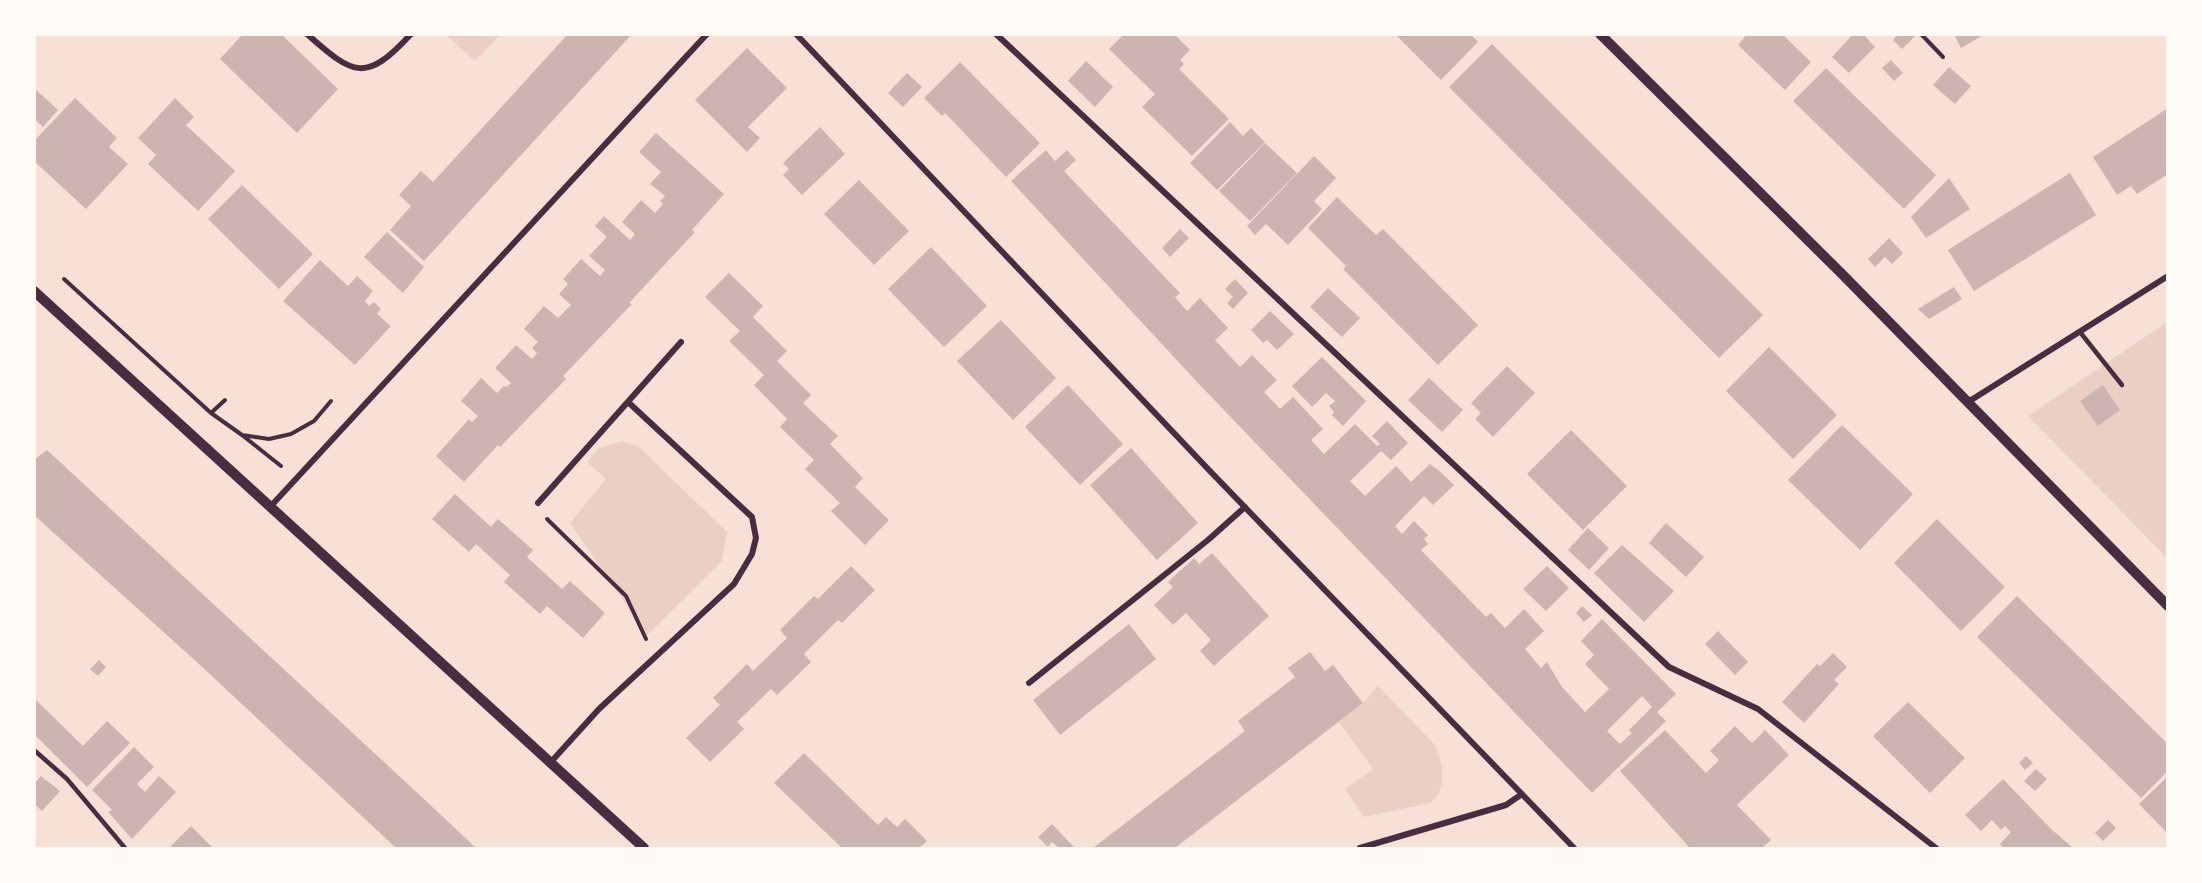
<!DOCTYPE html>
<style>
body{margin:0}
#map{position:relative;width:2202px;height:883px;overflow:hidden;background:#f7e1d7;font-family:"Roboto Condensed",sans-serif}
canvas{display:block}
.frame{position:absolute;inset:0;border:36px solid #fffaf5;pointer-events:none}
</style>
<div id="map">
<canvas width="2202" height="883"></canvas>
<div class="frame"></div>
</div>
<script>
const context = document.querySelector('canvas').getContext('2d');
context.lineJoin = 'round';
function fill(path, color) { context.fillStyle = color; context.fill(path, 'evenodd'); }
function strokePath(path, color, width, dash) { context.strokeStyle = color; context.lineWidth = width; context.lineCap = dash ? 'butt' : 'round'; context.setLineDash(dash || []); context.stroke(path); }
const green = new Path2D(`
 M446 35H500L475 61Z
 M2167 322V558L2028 416Z
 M622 441 639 447 727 532 722 561 647 635 570 523 606 479 587 462 599 448Z
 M1378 686 1435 745C1443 762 1448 791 1430 803L1364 817 1345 789 1373 769 1339 722 1363 703Z`);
const building = new Path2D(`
 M243 34H281L338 89 297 133 220 59Z
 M568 34H632L424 261 390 230 411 206 399 195 421 171 433 182Z
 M1124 34H1174L1190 50 1180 60 1184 64 1179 69 1229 119 1192 156 1142 107 1155 94 1109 49Z
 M1395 34H1470L1478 42 1441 80Z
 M1747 34H1782L1811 62 1785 90 1738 45Z
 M1853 34H1863L1875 47 1849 73 1832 57Z
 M1898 34H1913L1915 36 1902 49 1893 40Z
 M1954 34H1985L1961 48Z
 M1492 44 1763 315 1719 358 1449 87Z
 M747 48 787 88 748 127 760 138 747 152 695 100Z
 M1891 60 1903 73 1894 81 1882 68Z
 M1086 61 1113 87 1095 107 1068 81Z
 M960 62 1040 143 1006 177 945 113 942 116 924 98Z
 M1949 67 1971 86 1955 104 1933 85Z
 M1826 68 1936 175 1904 209 1793 101Z
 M907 73 922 87 903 107 888 93Z
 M34 88 58 110 43 127 36 120 34 122Z
 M75 98 117 138 109 147 128 164 86 209 34 161V141Z
 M175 98 194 117 186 125 235 171 198 211 148 164 156 155 138 138Z
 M2168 108V174L2137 194 2131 186 2117 195 2093 157Z
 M1230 122 1243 136 1251 128 1265 142 1217 190 1190 163Z
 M820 127 845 154 802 195 783 175 789 169 783 163Z
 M656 133 724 194 692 230 695 232 629 303 632 304 563 376 566 379 500 447 498 445 464 482 436 456 469 419 472 422 478 416 461 401 481 378 497 393 504 386 507 387 511 383 495 368 516 345 532 359 537 353 532 348 538 342 524 329 544 306 558 318 571 305 559 294 568 284 563 279 581 259 600 276 605 270 589 256 607 237 595 226 604 216 630 240 635 234 622 222 641 200 655 213 663 204 660 201 665 196 650 184 661 172 639 152Z
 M1265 143 1297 173 1250 221 1219 191Z
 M1046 150 1055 161 1067 150 1076 160 1064 171 1180 293 1175 297 1187 311 1200 298 1228 328 1215 340 1240 367 1252 355 1277 380 1264 392 1280 409 1293 397 1323 429 1311 440 1324 454 1355 424 1377 446 1380 444 1372 436 1387 421 1408 443 1391 460 1381 451 1350 481 1365 496 1396 466 1411 482 1430 464 1442 473 1454 485 1433 505 1424 496 1395 526 1402 534 1414 521 1428 535 1424 539 1428 544 1421 550 1486 617 1491 613 1505 628 1524 609 1544 631 1525 649 1541 668 1547 662 1562 687 1585 712 1609 689 1585 664 1594 655 1581 641 1602 619 1676 694 1657 712 1666 721 1592 793 1197 382 1011 181ZM1642 696 1652 707 1629 730 1632 733 1620 744 1607 731Z
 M1314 156 1336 178 1314 201 1322 209 1288 245 1266 224 1255 235 1247 226Z
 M2070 173 2096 215 1974 291 1948 250Z
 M1949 178 1970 209 1926 238 1911 217Z
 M859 180 909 231 874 265 824 214Z
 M242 185 313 254 279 289 208 219Z
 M1337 197 1376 235 1383 229 1478 325 1438 365 1343 269 1346 266 1308 228Z
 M1180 229 1189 238 1170 257 1162 248Z
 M387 232 424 267 403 293 364 257Z
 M1889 238 1903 253 1892 264 1885 257 1875 267 1868 259Z
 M931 247 987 306 944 347 888 289Z
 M320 260 348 286 357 276 373 291 365 301 369 306 374 302 381 309 377 314 391 326 355 365 283 301Z
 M729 273 763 306 753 317 787 351 777 361 811 395 803 403 838 436 830 444 863 478 855 487 889 520 865 545 831 511 840 503 805 469 814 460 780 427 787 419 754 385 764 375 729 341 740 331 705 297Z
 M1235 279 1248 293 1233 309 1227 303 1233 297 1225 289Z
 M1954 287 1962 299 1929 319 1918 309Z
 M1328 288 1360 318 1342 337 1310 307Z
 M1270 311 1294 334 1277 350 1267 340 1263 343 1251 330Z
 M1001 320 1056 378 1013 420 957 361Z
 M1769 347 1837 415 1793 459 1726 391Z
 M1322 357 1366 401 1343 426 1332 415 1334 412 1329 406 1335 401 1326 393 1312 407 1292 386Z
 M1507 366 1535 393 1493 437 1475 419 1481 413 1471 403Z
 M1429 378 1463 410 1442 432 1408 400Z
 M1068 385 1123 444 1080 485 1025 427Z
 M2103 385 2120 410 2098 426 2080 401Z
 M1842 425 1913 494 1860 550 1788 480Z
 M1571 430 1627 486 1583 530 1527 474Z
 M1131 448 1198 523 1157 560 1090 485Z
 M47 450 424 799 476 848H396L200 665 34 515V460Z
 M455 494 491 527 498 519 533 550 527 557 562 589 570 581 605 613 583 638 547 606 540 614 504 582 510 575 476 544 469 552 432 519Z
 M1937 519 2005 587 1961 631 1894 563Z
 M1666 523 1704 557 1686 577 1649 543Z
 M1588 528 1609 548 1589 570 1568 550Z
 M1622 545 1674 591 1644 622 1594 573Z
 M1212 553 1269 616 1214 666 1200 651 1211 640 1186 613 1173 625 1154 605 1173 587 1168 582 1194 558 1199 564Z
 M851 566 875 590 842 623 838 620 804 654 811 662 777 695 771 689 737 722 744 729 710 762 686 738 720 705 713 698 747 664 753 671 787 638 780 630 814 596 818 599Z
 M1547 566 1569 588 1546 611 1523 589Z
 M2017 596 2168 744V771L2141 798 1977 637Z
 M1582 606 1592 615 1584 622 1576 613Z
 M1129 624 1156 659 1060 735 1033 700Z
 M1718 631 1748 662 1735 675 1705 644Z
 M1310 652 1325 671 1333 665 1363 703 1175 848H1093L1245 731 1238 721 1295 677 1288 668Z
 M1833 653 1847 667 1834 680 1839 684 1804 723 1782 702 1817 664 1820 666Z
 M99 660 106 667 98 676 90 669Z
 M34 698 83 746 107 721 130 743 87 787 34 734Z
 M1908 702 1965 758 1930 793 1873 736Z
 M1735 726 1752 743 1765 730 1789 755 1737 805 1771 840 1762 848H1690L1620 771 1665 730 1706 773 1719 760 1710 751Z
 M134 747 154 767 137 784 145 792 159 776 176 792 132 839 108 812 112 810 92 790Z
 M804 753 878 825 886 817 897 827 905 819 927 841 919 848H842L774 783Z
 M2026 756 2033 763 2025 770 2019 763Z
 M2036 769 2047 779 2035 791 2024 781Z
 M41 776 60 791 42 811 34 804V784Z
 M2168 776V834L2139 804Z
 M2003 779 2051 829 2073 848H2004L2000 844 2011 832 2005 826 2001 830 1992 820 1981 831 1965 815Z
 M2108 820 2116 828 2103 841 2095 833Z
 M1052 824 1070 843 1075 848H1059L1052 842 1048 847 1038 837Z
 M191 826 213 848H169Z`);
const path = new Path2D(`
 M1921 34 1943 57
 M64 279 211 413 242 435 269 439 291 434 314 421 331 401
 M211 413 225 400
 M242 435 281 466
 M547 519 626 596 646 639`);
const service = new Path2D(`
 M2080 332 2122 385
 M34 750 67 779 125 848`);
const minor = new Path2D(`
 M307 34C354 76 366 83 411 34
 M796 34 1208 469 1574 848
 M996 34 1669 667 1758 709 1936 848
 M1968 402 2168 276
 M538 503 681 342
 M270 507 707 34
 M1029 683 1208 540 1245 507
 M550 763 599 709 734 584 752 554 756 538 752 517 628 402
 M1360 848 1506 805 1522 794`);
const tertiary = new Path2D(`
 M1600 34 1842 274 2168 606
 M34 291 644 848`);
fill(green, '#ebcfc5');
fill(building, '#ccb4b1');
strokePath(path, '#4a2c40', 4);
strokePath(service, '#4a2c40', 4.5);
strokePath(minor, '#4a2c40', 6);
strokePath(tertiary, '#4a2c40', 10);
</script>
